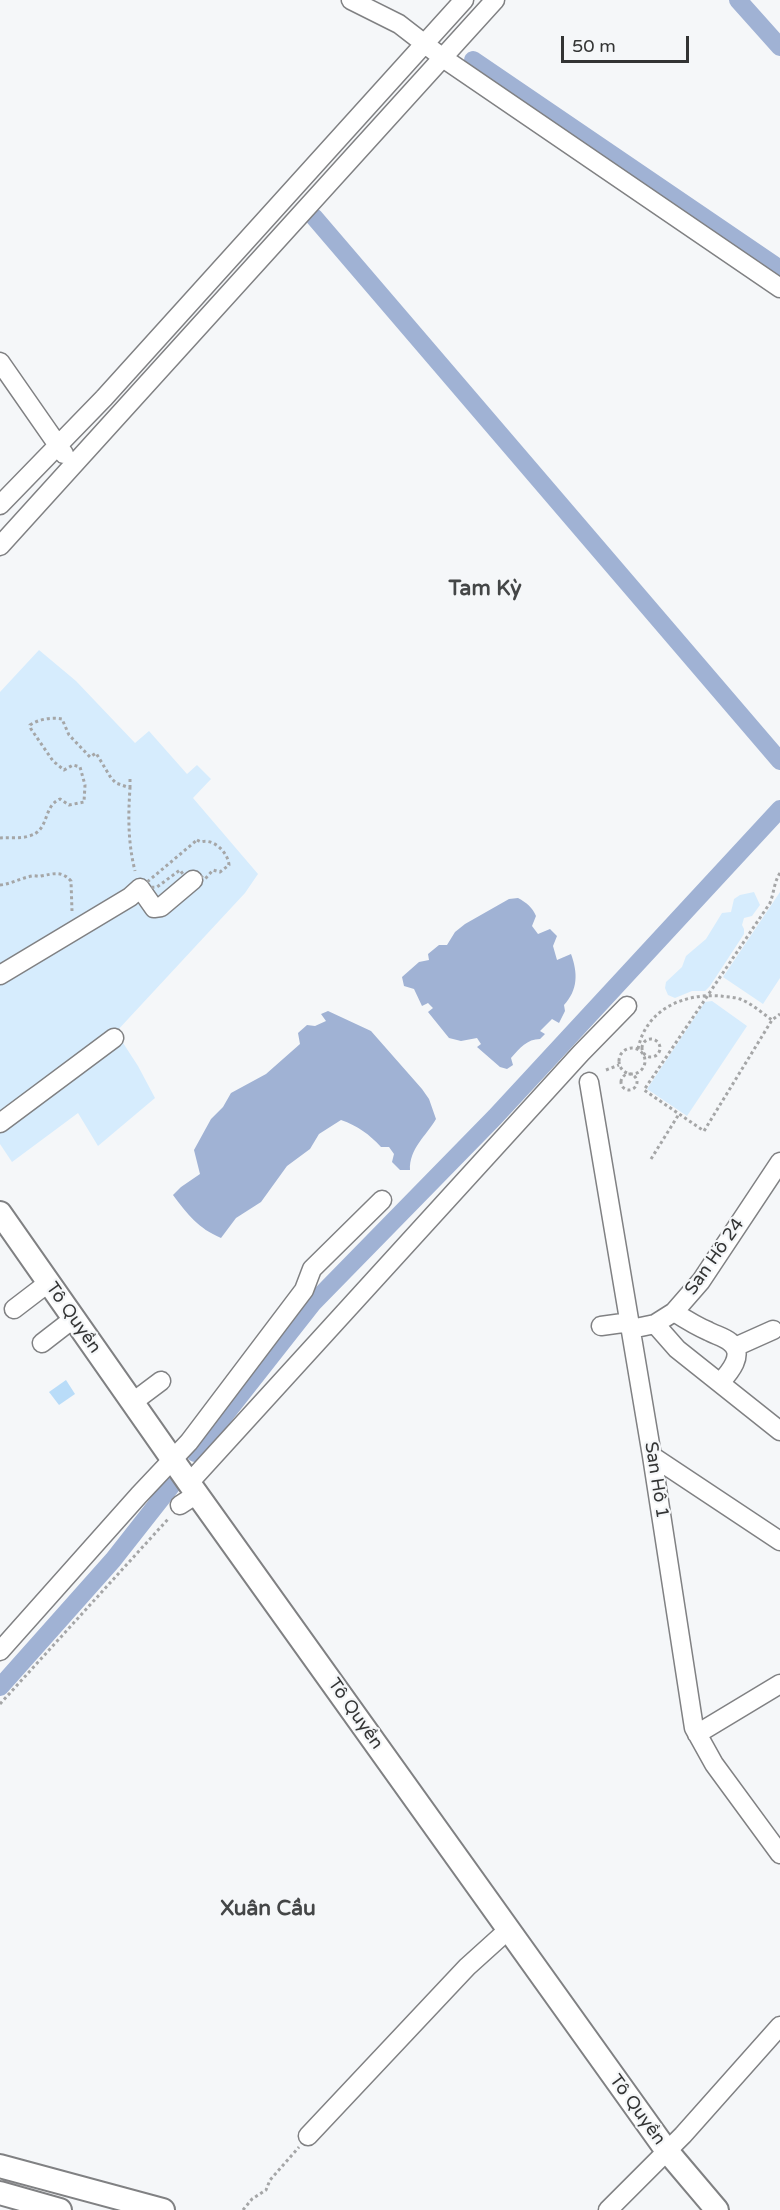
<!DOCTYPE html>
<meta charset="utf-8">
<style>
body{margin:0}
#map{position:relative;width:780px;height:2210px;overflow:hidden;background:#f5f7f9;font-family:"Varela Round",sans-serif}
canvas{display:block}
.scale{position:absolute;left:561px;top:36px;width:128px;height:27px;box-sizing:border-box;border:3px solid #333434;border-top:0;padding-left:8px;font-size:18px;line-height:21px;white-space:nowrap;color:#333434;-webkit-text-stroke:4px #f5f7f9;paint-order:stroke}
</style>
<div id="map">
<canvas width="780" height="2210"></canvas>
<div class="scale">50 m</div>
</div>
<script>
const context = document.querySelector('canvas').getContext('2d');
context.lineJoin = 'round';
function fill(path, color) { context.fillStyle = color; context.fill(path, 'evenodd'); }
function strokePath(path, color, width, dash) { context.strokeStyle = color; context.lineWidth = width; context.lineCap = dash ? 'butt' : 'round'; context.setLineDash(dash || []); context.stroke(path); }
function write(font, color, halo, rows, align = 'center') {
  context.font = font + ' "Varela Round",sans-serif'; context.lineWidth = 4.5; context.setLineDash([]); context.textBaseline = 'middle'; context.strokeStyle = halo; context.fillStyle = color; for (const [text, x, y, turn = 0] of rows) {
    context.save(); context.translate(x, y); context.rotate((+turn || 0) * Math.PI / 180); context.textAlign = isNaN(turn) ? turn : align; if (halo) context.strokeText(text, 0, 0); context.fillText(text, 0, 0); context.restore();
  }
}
const green = new Path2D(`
 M39 650 76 681 135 743 149 731 187 774 197 765 211 779 193 798 258 874 245 893 116 1032 138 1066 155 1098 98 1146 78 1113 12 1162 0 1144V692Z
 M754 892 760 905 752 916 744 918 742 925 744 929V934L710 986 705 991H692L675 998 668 995 665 988 666 982 682 967 686 956 706 939 722 913 731 912 734 899 740 895Z
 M780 892V978L763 1004 723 977Z
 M712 1001 747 1026 687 1116 647 1089 705 1002Z`);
const water = new Path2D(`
 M518 898C527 903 532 907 536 916L532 926 538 934 550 929 557 936 553 946 557 960 571 954C578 973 578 990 564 1005L565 1011 559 1023 552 1019 540 1031 545 1034 540 1039C527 1039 520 1048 511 1058L513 1065 507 1069 500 1067 477 1047 481 1044 477 1038 461 1041 449 1038 428 1012 433 1008 428 1003 422 1006 414 989 404 986 402 977 419 962 429 960 428 954 439 945H447L455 932 465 924 509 899Z
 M328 1011 371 1031 422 1089 429 1099 436 1119C426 1136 409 1149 410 1170H400L392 1162 394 1154 389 1147H381C369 1134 358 1126 341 1120L319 1134 310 1149 287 1166 261 1202 236 1218 221 1238C198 1228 188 1215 173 1195L181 1187 200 1174 194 1150 211 1119 223 1107 231 1093 266 1074 300 1044 298 1033 307 1025 315 1026 326 1021 321 1014Z`);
const canal = new Path2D(`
 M738 0 780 47
 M473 60 780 269
 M314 217 780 761
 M195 1453 313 1303 495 1117 780 809
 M0 1687 113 1560 172 1485`);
const building = new Path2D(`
 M66 1380 75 1394 59 1405 49 1392Z`);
const path = new Path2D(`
 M130 788V777
 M0 838C9 837 20 839 29 836 50 831 42 807 60 799L69 805 84 802 85 785 80 767 73 765 64 770 53 761 31 729 30 725C39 719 52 717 62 719L69 735 90 757 96 753 111 778 116 783 130 788C128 817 128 843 135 871
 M197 840 201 842C213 838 228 852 229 865L220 872 213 870 205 879 200 876 193 880 185 877 180 870 157 887 140 888Z
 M780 873C774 882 774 893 770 903L644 1090 704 1131 772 1020 780 1014
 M0 885C11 884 21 878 32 876 35 875 38 877 41 876 53 874 61 870 71 881L72 911
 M642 1048a9 9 0 1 1 18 0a9 9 0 1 1-18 0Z
 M619 1061a13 13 0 1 1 26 0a13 13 0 1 1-26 0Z
 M638 1049C646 1009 684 993 721 996 727 997 734 997 740 999 751 1003 762 1013 772 1020
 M606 1070 619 1065
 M621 1082a8 8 0 1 1 16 0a8 8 0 1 1-16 0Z
 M651 1159 679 1114
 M0 1704 169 1518
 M243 2210 252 2199 266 2190 270 2180 299 2147`);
const minor = new Path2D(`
 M351 0 399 24 443 58 780 288
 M0 362 64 454
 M0 505 104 398 464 0
 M0 546 495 0
 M0 975 130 897 140 888 154 908 161 907 193 880
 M589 1082 652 1456 694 1728 714 1764 780 1854
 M0 1123 114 1038
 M14 1309 48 1283
 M674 1312C685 1319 696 1326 708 1331 715 1335 724 1337 730 1342 746 1354 729 1373 720 1383
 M655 1324 677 1349 780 1431
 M601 1326 630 1322
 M631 1329 655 1324 674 1312 701 1281 780 1162
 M42 1343 73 1319
 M735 1347 773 1330
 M133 1402 161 1381
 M652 1456 780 1541
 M189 1483 581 1053 627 1006
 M180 1505 197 1494
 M0 1651 139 1495 189 1442 304 1290 312 1269 382 1200
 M697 1734 780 1684
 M308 2136 467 1967 508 1930
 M608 2210 683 2135 780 2026`);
const major = new Path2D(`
 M0 1213 189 1483 667 2151 717 2210
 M0 2166 163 2210
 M0 2193 60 2210`);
const streetNames = [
 ["San Hô 24",715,1257,-55],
 ["Tô Quyền",73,1318,55],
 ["San Hô 1",656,1480,81],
 ["Tô Quyền",355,1714,55],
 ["Tô Quyền",637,2110,54]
];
const quarterNames = [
 ["Tam Kỳ",485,589],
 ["Xuân Cầu",268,1909]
];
fill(green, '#d6ecfd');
fill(water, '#a0b2d4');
strokePath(canal, '#a0b2d4', 18);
fill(building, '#b9dcf8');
strokePath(minor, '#808183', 21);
strokePath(major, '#808183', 26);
strokePath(path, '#a5a6a7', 3, [3, 3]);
strokePath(minor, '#fff', 18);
strokePath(major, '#fff', 22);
write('18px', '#333434', '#f5f7f9', streetNames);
write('bold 21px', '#444647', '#f5f7f9', quarterNames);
</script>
